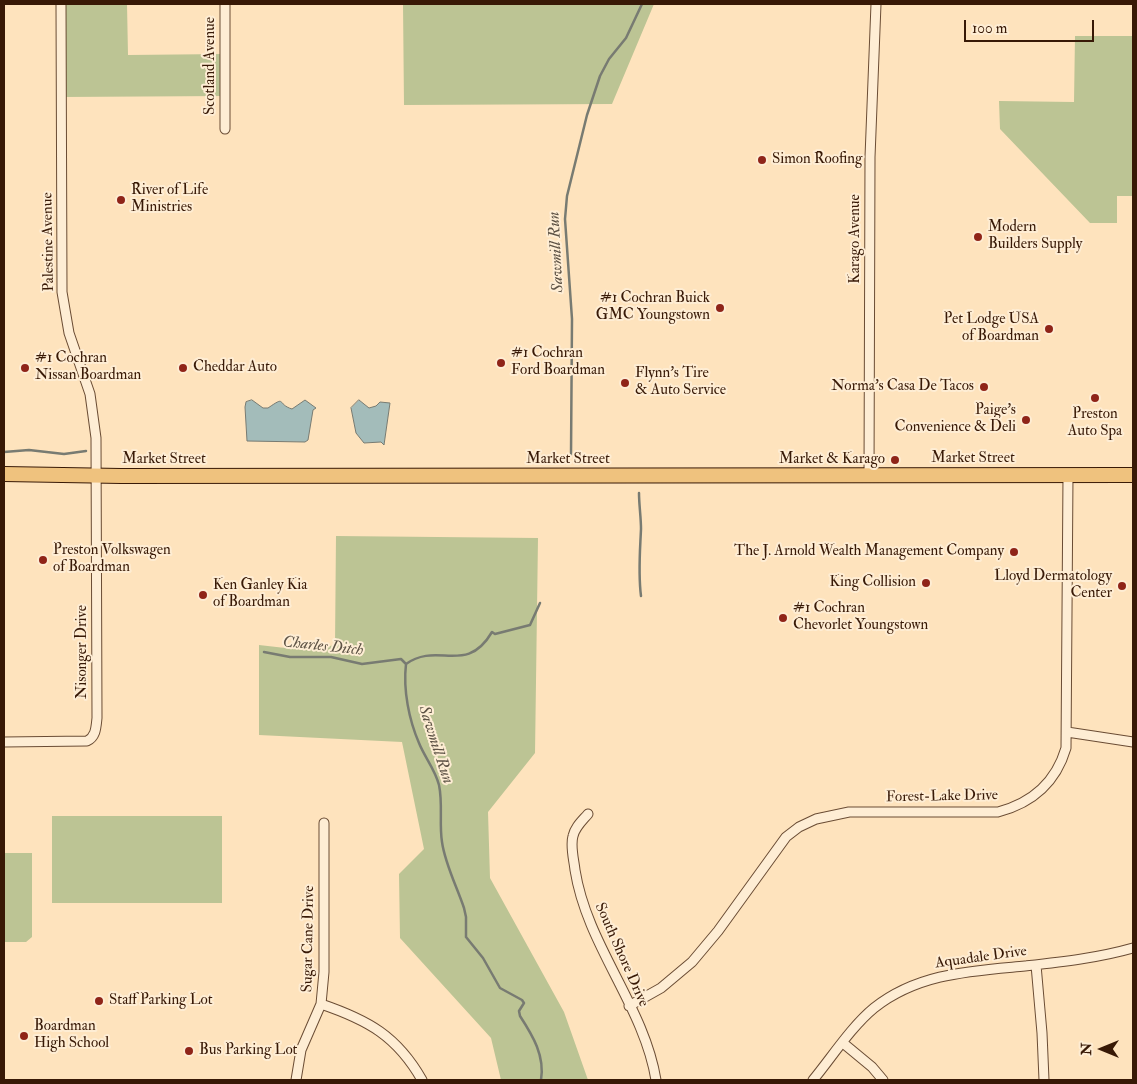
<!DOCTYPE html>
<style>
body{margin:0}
#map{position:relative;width:1137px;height:1084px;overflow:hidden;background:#fee3bd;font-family:"IM FELL Double Pica",serif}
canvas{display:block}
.frame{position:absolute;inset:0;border:5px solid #381906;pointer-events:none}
.north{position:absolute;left:1077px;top:1024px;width:50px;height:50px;-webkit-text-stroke:4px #feedd4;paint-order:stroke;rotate:270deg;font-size:14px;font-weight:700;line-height:20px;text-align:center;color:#381906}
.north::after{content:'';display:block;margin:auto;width:18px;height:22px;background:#381906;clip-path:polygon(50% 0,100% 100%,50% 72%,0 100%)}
.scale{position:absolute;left:964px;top:20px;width:130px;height:22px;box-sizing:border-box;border:2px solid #381906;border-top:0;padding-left:6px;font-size:15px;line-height:18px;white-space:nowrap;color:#381906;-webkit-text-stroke:4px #feedd4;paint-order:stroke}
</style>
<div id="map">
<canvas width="1137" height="1084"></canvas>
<div class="frame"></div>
<div class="north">N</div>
<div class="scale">100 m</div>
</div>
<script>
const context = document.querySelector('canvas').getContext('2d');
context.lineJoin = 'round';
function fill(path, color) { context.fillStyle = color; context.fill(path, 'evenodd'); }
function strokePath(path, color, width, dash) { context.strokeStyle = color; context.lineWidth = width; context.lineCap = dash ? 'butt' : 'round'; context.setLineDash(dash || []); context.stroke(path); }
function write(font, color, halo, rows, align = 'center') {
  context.font = font + ' "IM FELL Double Pica",serif'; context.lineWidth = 4; context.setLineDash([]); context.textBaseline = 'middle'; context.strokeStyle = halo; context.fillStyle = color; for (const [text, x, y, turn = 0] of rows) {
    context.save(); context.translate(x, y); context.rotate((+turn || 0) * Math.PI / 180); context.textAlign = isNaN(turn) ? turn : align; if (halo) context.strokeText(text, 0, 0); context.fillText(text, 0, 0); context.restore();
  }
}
const green = new Path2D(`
 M61 4H127L128 55 225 54V96L61 97Z
 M403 4H654L612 104 404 105Z
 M1075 36H1133V196H1117V223H1090L1000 129 999 101 1074 102Z
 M336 536 538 538 535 753 488 812 490 878 564 1012 588 1080H501L491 1038 400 938 399 874 424 849 402 742 259 735V645C284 648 310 651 335 645Z
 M52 816H222V903H52Z
 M4 853H32V937L26 942H4Z`);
const water = new Path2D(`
 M252 400 263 408H268C287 395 276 404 292 409L305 400 316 408 313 410 308 440 305 442 247 441 245 407 246 402Z
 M359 400 369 408 376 406 380 402 390 403 384 445 381 442 364 443 356 433 351 408Z`);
const stream = new Path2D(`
 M4 452 29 450 64 454 86 451
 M571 455 572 319 565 219 567 196 587 115 600 76 609 59 626 38 642 4
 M639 493C639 505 641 517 641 529 640 552 638 573 641 596
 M540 603 530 625 495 634 492 632C466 676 438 641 406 664 403 690 409 720 419 743 425 758 435 769 439 785 443 804 439 823 442 842 445 864 457 887 464 908L466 917V937L483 958 500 988 522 1000 524 1003 519 1011 520 1016C533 1036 545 1056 541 1080
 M264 652 290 657H331L362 664 401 659 406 664`);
const minor = new Path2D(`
 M225 129V4
 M869 476 870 157 876 4
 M1067 732 1133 742
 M4 742 87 741C96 737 96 727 97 718L96 438 90 394 69 333 62 292 61 4
 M588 814C582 821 575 827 573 836 570 846 574 860 575 870 587 946 644 1006 656 1080
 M1036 965 1042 1033 1044 1080
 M321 1004C368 1020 397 1036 422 1080
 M629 1006 661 988 692 962 718 931 786 837 799 827 816 819 849 812H998C1032 803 1056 782 1066 748L1068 476
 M843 1043 872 1067 883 1080
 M296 1080 301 1050 321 1004 324 972V823
 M813 1080C832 1057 851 1027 874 1008 918 973 971 971 1025 966 1061 962 1098 958 1133 948`);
const primary = new Path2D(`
 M4 474 121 476 1133 475`);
const markers = [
 [762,160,5,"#8f2418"],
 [121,200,5,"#8f2418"],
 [978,237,5,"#8f2418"],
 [720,308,5,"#8f2418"],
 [1049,329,5,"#8f2418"],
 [501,363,5,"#8f2418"],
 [25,368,5,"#8f2418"],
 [183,368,5,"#8f2418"],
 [625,383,5,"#8f2418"],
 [984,387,5,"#8f2418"],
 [1095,398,5,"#8f2418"],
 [1026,420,5,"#8f2418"],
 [895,460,5,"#8f2418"],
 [1014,552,5,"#8f2418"],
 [43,560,5,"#8f2418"],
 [926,583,5,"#8f2418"],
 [1122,586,5,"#8f2418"],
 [203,595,5,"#8f2418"],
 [783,618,5,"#8f2418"],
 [99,1001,5,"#8f2418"],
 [24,1036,5,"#8f2418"],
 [189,1051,5,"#8f2418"]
];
const streetNames = [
 ["Scotland Avenue",211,66,-90],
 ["Karago Avenue",856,239,-90],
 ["Palestine Avenue",49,242,-91],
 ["Market Street",973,459],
 ["Market Street",164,460],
 ["Market Street",568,460],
 ["Nisonger Drive",83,652,-90],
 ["Forest-Lake Drive",942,797,-1],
 ["Sugar Cane Drive",309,939,-89],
 ["South Shore Drive",621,955,66],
 ["Aquadale Drive",981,958,-8]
];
const poiNames = [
 ["Simon Roofing",772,160],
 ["River of Life",131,191],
 ["Ministries",131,208],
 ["Modern",988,228],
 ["Builders Supply",988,245],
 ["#1 Cochran Buick",710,299,"right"],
 ["GMC Youngstown",710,316,"right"],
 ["Pet Lodge USA",1039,320,"right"],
 ["of Boardman",1039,337,"right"],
 ["#1 Cochran",511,354],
 ["Ford Boardman",511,371],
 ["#1 Cochran",35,359],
 ["Nissan Boardman",35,376],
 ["Cheddar Auto",193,368],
 ["Flynn's Tire",635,374],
 ["& Auto Service",635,391],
 ["Norma's Casa De Tacos",974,387,"right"],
 ["Paige's",1016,411,"right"],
 ["Convenience & Deli",1016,428,"right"],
 ["Preston",1095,415,"center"],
 ["Auto Spa",1095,432,"center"],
 ["Market & Karago",885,460,"right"],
 ["Preston Volkswagen",53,551],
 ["of Boardman",53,568],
 ["The J. Arnold Wealth Management Company",1004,552,"right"],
 ["Lloyd Dermatology",1112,577,"right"],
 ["Center",1112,594,"right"],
 ["King Collision",916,583,"right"],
 ["Ken Ganley Kia",213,586],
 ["of Boardman",213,603],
 ["#1 Cochran",793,609],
 ["Chevorlet Youngstown",793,626],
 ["Staff Parking Lot",109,1001],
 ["Boardman",34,1027],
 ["High School",34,1044],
 ["Bus Parking Lot",199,1051]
];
const waterNames = [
 ["Sawmill Run",557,252,-93],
 ["Charles Ditch",323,647,6],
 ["Sawmill Run",435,745,72]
];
fill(green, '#bcc494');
fill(water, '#a3bcba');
strokePath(water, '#787b72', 1);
strokePath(stream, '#787b72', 2.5);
strokePath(minor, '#6a4c34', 11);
strokePath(primary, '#381906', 16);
strokePath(minor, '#feedd4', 9);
strokePath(primary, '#efc27e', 14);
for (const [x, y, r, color] of markers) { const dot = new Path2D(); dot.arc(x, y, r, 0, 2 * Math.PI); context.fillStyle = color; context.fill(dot); strokePath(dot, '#feedd4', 2); }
write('15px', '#381906', '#feedd4', streetNames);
write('15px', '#381906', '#feedd4', poiNames, 'left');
write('italic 16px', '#5d5245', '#feedd4', waterNames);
</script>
